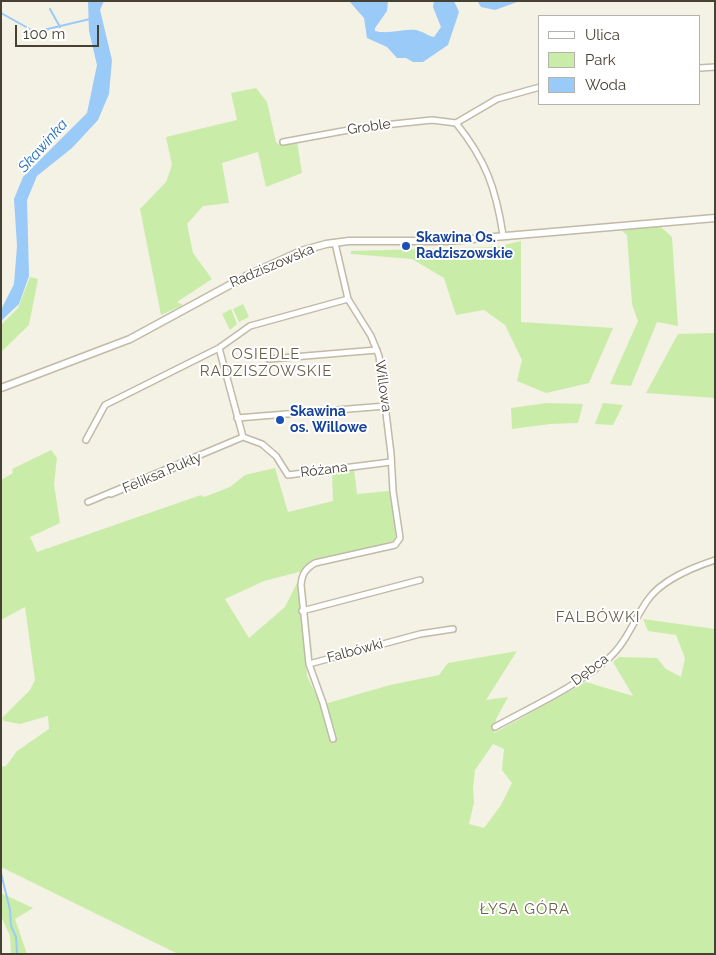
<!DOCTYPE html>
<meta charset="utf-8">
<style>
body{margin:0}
#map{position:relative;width:716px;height:955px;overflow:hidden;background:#f4f1e5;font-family:Raleway,sans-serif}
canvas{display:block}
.frame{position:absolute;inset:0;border:2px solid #474134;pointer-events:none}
.legend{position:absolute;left:538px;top:15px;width:162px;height:90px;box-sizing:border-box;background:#fff;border:1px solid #b5b3ae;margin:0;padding:6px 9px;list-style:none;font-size:15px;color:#474134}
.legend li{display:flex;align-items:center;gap:10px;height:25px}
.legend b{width:25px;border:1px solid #b5b3ae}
.scale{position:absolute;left:15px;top:25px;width:84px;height:22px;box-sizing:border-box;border:2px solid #474134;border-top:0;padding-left:6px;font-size:15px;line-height:18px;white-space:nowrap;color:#474134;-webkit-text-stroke:4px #fff;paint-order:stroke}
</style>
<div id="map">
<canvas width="716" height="955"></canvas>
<div class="frame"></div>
<ul class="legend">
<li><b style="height:6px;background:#fff"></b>Ulica</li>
<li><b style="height:14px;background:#c9eda9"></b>Park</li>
<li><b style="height:14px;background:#9acaf8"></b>Woda</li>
</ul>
<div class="scale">100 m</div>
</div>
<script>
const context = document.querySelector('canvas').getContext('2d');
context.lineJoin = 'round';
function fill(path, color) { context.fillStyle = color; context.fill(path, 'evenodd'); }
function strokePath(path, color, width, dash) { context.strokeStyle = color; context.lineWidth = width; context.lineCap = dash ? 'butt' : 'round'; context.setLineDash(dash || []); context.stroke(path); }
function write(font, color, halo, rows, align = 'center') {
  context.font = font + ' Raleway,sans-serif'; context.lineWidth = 4; context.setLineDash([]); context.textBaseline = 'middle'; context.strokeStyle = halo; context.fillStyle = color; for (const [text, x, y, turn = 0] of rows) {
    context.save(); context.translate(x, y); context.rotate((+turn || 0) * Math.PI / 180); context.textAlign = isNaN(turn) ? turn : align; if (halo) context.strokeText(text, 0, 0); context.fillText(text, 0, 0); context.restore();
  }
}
const green = new Path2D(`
 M256 88 267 102 276 142 278 144 297 141 302 173 266 187 258 152 222 163 229 203 203 206 187 224 193 253 212 279 177 302 183 305 161 315 140 209 166 182 172 165 166 137 237 120 231 93Z
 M640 227H661L672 237 678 326 657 322 631 386 610 384 638 321 632 304 627 235 622 231Z
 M521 241V322L613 328 589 383 546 393 517 381 522 360 505 325 484 310 456 315 444 278 412 259 351 254V251L496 247Z
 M30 277 38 279 29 325 1 352V325L18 308Z
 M243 304 249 317 239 322 233 309Z
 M231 309 237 324 230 330 222 314Z
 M715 333V398L646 393 678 334Z
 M547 403 583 404 578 423 550 424 512 429 511 408Z
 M603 403 623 405 613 425 595 424Z
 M51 450 57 458 54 484 60 523 30 537 37 552 201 495 204 497 230 487 245 475 275 468 288 512 333 501 332 472 354 469 357 494 389 491 396 527 395 540 376 547 315 562 307 566 303 571 264 581 225 599 249 638 285 607 299 579 307 676 321 705 390 685 439 675 448 663 517 651 486 700 508 697 496 719 494 733 586 682 633 696 613 662 619 657 657 658 666 669 681 677 685 658 676 635 648 631 643 619 715 629V954H178L1 867V767L6 766 17 751 49 729 48 716 20 724 4 721 2 718 30 690 35 680 25 607 1 620V480L13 473 12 469ZM493 744 504 749 502 770 512 783 501 805 484 828 469 824 474 803 473 788 475 770Z
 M1 893 33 908 15 919 27 954H11L10 936 1 916Z`);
const water = new Path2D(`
 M88 1H104L100 10 112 60 109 94 98 120 72 148 37 176 27 200 29 276 19 304 1 321V310L14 284 17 246 14 199 23 177 87 113 97 65 89 31Z
 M349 1H388L387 11 375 28V31C389 35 409 27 419 31 424 32 428 36 434 37L441 27 433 7 434 1H454L459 12 448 45 423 62H413L406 58H397L387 47 367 38 364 18Z
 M520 1 495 10 481 7 478 2Z`);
const stream = new Path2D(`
 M50 9 60 27
 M1 13 35 32 90 19
 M1 873 10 910 11 926 16 937 17 954`);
const minor = new Path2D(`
 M700 68 715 67
 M283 142 365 127 432 120 456 123
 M503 235C496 189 486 160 456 123L497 99 540 87
 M335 243 348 299 371 336 379 356 391 454 393 491 400 538 395 545 315 563C305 569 302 574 301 585L309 664 420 634 453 629
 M219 348 243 437
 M269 359 377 350
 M237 418 386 406
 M243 437 262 444 276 456 288 475 391 462
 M86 440 105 405 219 348 250 326 348 299
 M111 494 174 468
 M88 502 243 437
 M302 611 420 580
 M309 664 323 703 333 739
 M495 727C533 706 576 687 609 658 626 643 634 620 647 601 661 580 691 568 715 560`);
const tertiary = new Path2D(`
 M1 388 130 339 248 275 301 251 326 244 349 241H448L715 218`);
const markers = [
 [406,246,5,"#1a4fb4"],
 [280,420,5,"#1a4fb4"]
];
const streetNames = [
 ["Groble",369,127,-8],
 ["Radziszowska",272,266,-23],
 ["Willowa",383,386,82],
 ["Różana",324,470,-7],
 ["Feliksa Pukły",162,473,-23],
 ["Falbówki",355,651,-15],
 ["Dębca",590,670,-37]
];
const transitNames = [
 ["Skawina Os.",416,238],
 ["Radziszowskie",416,254],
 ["Skawina",290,412],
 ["os. Willowe",290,428]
];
const waterNames = [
 ["Skawinka",43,146,-48]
];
const neighbourhoodNames = [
 ["OSIEDLE",266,354],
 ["RADZISZOWSKIE",266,371],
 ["FALBÓWKI",598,617],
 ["ŁYSA GÓRA",525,909]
];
fill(green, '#c9eda9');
fill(water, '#9acaf8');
strokePath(stream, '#9acaf8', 2);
strokePath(minor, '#c1baa6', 8);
strokePath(tertiary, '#c1baa6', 9);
strokePath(minor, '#fff', 5);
strokePath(tertiary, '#fff', 6);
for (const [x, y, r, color] of markers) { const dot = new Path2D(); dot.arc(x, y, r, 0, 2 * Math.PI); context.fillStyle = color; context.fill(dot); strokePath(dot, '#fff', 2); }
write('14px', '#474134', '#fff', streetNames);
write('bold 14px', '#164399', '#fff', transitNames, 'left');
write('italic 15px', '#216fbf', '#fff', waterNames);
context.letterSpacing = '1px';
write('15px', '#6b614a', '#fff', neighbourhoodNames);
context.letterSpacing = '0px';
</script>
